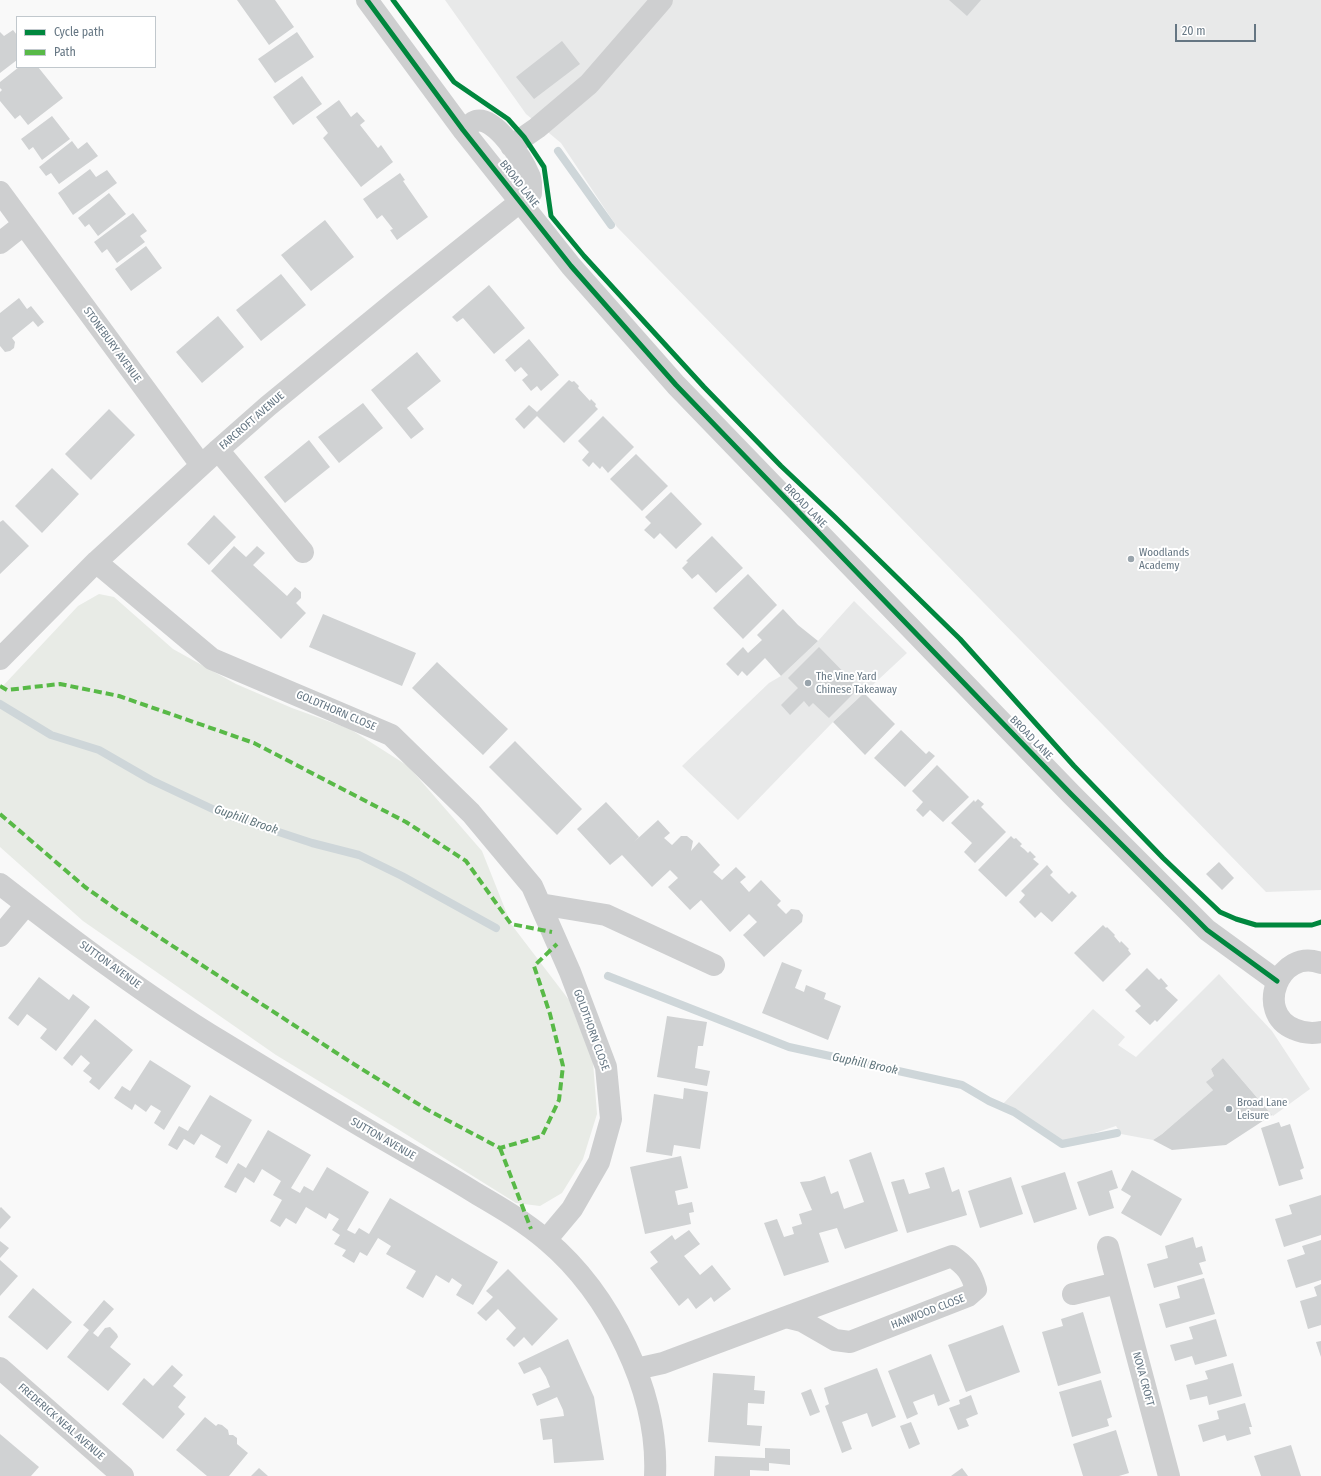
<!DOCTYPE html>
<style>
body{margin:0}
#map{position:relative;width:1321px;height:1476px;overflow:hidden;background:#f9f9f9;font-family:"Fira Sans Condensed",sans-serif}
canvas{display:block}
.legend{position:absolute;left:16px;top:16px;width:140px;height:52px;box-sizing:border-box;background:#fff;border:1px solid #c1c8cd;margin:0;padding:5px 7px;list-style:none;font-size:12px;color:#657683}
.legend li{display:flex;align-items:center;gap:8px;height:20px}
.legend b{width:20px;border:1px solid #c1c8cd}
.scale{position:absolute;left:1175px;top:24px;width:81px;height:18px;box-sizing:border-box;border:2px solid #657683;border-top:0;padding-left:5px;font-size:12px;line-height:14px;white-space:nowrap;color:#657683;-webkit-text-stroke:3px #fff;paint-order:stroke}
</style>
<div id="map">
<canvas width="1321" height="1476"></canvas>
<ul class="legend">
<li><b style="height:5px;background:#00873e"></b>Cycle path</li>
<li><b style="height:5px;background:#58b947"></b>Path</li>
</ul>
<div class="scale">20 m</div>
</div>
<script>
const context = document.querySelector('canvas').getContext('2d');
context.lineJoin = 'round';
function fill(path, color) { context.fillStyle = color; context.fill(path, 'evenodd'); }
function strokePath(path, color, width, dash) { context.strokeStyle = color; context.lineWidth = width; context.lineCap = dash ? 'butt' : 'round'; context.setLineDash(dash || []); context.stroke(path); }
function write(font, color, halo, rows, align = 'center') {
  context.font = font + ' "Fira Sans Condensed",sans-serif'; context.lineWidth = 4; context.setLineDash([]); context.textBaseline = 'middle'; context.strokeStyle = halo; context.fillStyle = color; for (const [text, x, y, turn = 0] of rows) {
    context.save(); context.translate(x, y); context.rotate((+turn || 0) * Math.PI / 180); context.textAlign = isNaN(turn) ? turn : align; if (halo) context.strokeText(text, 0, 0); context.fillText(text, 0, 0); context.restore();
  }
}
const built = new Path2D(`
 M445 0H1321V890L1266 892 617 227 561 143 526 114Z
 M854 601 907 653 833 722 738 820 682 766 769 683 781 676 818 641Z
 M1219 974 1272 1031 1310 1089 1273 1116 1223 1058 1211 1069 1214 1076 1213 1090 1162 1134 1153 1140 1121 1134 1116 1126 1061 1144 1001 1106 1093 1009 1125 1037 1118 1045 1136 1057Z`);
const green = new Path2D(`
 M99 594 114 597 173 649 236 684 292 708 350 729 408 766 482 851 511 924 569 1000 593 1062 597 1114 583 1159 562 1193 540 1206 516 1203 396 1128 276 1055 83 921 0 847V689L78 606Z`);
const stream = new Path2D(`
 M558 151 611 225
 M0 704 51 735 99 750 151 780 221 813 312 843 359 855 402 876 496 928
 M608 976 789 1047 962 1085 989 1101 1014 1112 1062 1144 1117 1133`);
const building = new Path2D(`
 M237 0H275L294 27 269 45Z
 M949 0H981L967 16Z
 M13 30 17 35V60L0 73V32L4 36Z
 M297 32 314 57 275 83 258 59Z
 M562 41 580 64 534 99 516 77Z
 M19 67H38L63 98 28 125 20 115 15 119 0 101V92L2 90 0 88V82Z
 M302 76 322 104 293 125 273 97Z
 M339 100 351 117 357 112 365 121 360 125 378 148 381 145 393 162 361 187 323 138 328 133 316 117Z
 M52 116 70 139 42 160 33 147 29 150 21 139Z
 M72 141 78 149 87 142 98 156 59 184 51 173 46 176 39 167Z
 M90 169 96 177 107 170 117 183 73 215 58 193Z
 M400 173 405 180 403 181 428 217 397 240 390 230 393 229 382 215 377 219 363 199Z
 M109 193 126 214 98 236 89 224 85 227 78 218Z
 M133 213 147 231 140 236 145 242 117 263 107 249 102 253 94 242Z
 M325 220 354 257 311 291 281 255Z
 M146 246 162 268 131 291 115 269Z
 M281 274 306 305 261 341 236 310Z
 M489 285 525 328 494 354 463 318 457 322 452 317Z
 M19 298 27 309 31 306 44 322 38 327 33 321 12 338 15 342 14 348 10 351 5 352 0 346V313Z
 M218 316 244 347 202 383 176 352Z
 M529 339 559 375 541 391 537 386 531 391 522 380 528 375 521 367 515 372 505 360Z
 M417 352 441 381 407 408 424 429 411 439 371 390Z
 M569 380 572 382 574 381 579 386 578 388 590 401 591 399 596 404 595 406 598 409 564 443 537 416 524 429 515 419 529 405 537 412Z
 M363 403 383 428 339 463 318 437Z
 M109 409 135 435 91 480 65 454Z
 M603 416 634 447 608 473 602 466 600 469 593 462 589 467 582 460 589 452 578 441Z
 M309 440 330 467 285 503 264 477Z
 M636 454 668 486 642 511 610 479Z
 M52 468 79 494 42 533 15 506Z
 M671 492 702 524 676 549 660 533 654 539 644 530 651 523 645 517Z
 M214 515 236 537 209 565 187 544Z
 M3 520 29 546 0 574V522Z
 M712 536 743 568 716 593 698 574 692 579 682 568 688 562 686 561Z
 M234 546 246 557 257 546 265 553 253 565 287 596 295 587 301 592V598L296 603 306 613 281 639 211 571Z
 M748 574 777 605 743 639 713 608Z
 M783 609 798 625 818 641 781 676 765 658 747 676 742 671 738 676 726 664 743 647 748 653 762 640 757 635Z
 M323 614 416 653 402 686 309 647Z
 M819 647 859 688 829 718 813 703 809 707 804 701 790 715 781 705 798 688 788 678Z
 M437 662 508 729 483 755 412 688Z
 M864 693 895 724 865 755 833 722Z
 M901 730 926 754 929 751 935 756 905 787 874 758Z
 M515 741 582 809 557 835 489 767Z
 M937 765 969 797 943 822 930 810 923 817 916 810 923 802 912 791Z
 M978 799 984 804 981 807 1006 832 975 863 964 852 972 843 951 823 974 800 975 802Z
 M606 802 639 837 634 842 658 820 670 833 664 838 672 845 681 836H687L693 841 691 851 699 842 720 865 713 872 722 880 736 867 746 877 740 882 749 892 761 880 781 901 777 905 786 914 791 909 799 910 803 915 802 922 764 957 743 935 757 922 749 914 730 932 701 900 690 910 668 887 678 878 670 870 652 887 622 855 610 865 577 829Z
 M1011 836 1014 839 1016 838 1022 844 1020 846 1024 849 1028 853 1030 851 1036 857 1033 859 1039 864 1006 897 978 870Z
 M1219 862 1234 878 1222 890 1206 874Z
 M1047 865 1053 872 1050 875 1069 894 1072 891 1077 896 1052 922 1041 912 1035 918 1019 902 1025 895 1021 891Z
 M1103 925 1106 928 1107 927 1115 935 1114 936 1120 943 1121 941 1129 949 1128 950 1131 954 1103 982 1074 953Z
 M782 962 802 970 795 988 804 992 806 985 826 993 824 999 841 1006 828 1040 762 1013Z
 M1147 968 1159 980 1161 978 1168 986 1165 988 1178 1000 1157 1022 1155 1020 1150 1025 1135 1011 1141 1006 1125 990Z
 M39 977 69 1000 73 994 90 1007 56 1051 40 1038 47 1029 27 1014 18 1026 8 1018Z
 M667 1016 707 1022 703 1046H698L695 1068 710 1071 707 1086 657 1077Z
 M95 1019 133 1050 99 1090 89 1082 92 1078 83 1071 90 1063 81 1055 72 1066 63 1058Z
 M1223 1058 1272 1115 1226 1145 1172 1150 1153 1140 1162 1134 1213 1090 1206 1082 1214 1076 1211 1069Z
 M150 1060 191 1086 164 1130 154 1123 161 1111 151 1105 146 1112 135 1104 132 1110 114 1098 122 1086 130 1091Z
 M684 1088 708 1092 700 1149 674 1145 672 1156 646 1152 654 1094 683 1099Z
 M210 1095 252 1120 227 1164 215 1157 221 1146 201 1134 194 1145 184 1139 177 1150 168 1145 179 1126 188 1131Z
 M1279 1122 1281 1127 1290 1124 1304 1168 1300 1170 1303 1179 1279 1186 1261 1128Z
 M268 1130 311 1155 291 1188 300 1193 304 1186 313 1191 327 1167 369 1192 347 1230 355 1234 359 1228 369 1234 390 1198 498 1262 473 1305 456 1295 462 1285 452 1278 449 1283 436 1275 423 1298 406 1288 416 1271 386 1254 391 1246 378 1238 367 1256 360 1252 354 1263 342 1256 346 1250 334 1244 340 1235 332 1230 339 1219 329 1213 326 1219 306 1207 296 1224 286 1218 280 1227 270 1221 282 1200 273 1195 281 1181 262 1169 254 1183 245 1177 236 1193 224 1187 238 1163 246 1168Z
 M871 1152 898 1231 845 1249 837 1228 819 1233 829 1262 784 1276 764 1223 777 1219 784 1237 794 1234 792 1227 802 1224 799 1214 812 1210 800 1182 810 1181 825 1176 831 1194 838 1191 844 1209 864 1202 849 1160Z
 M681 1156 688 1188 675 1191 678 1205 692 1202 694 1212 689 1213 691 1224 645 1234 630 1167Z
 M944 1167 952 1192 959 1189 967 1215 907 1233 891 1182 904 1179 909 1194 930 1188 925 1173Z
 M1112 1170 1118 1188 1109 1191 1114 1208 1089 1216 1077 1182Z
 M1132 1170 1182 1199 1161 1236 1121 1213 1131 1196 1121 1190Z
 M1065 1172 1077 1209 1034 1223 1021 1186Z
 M1011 1177 1023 1214 980 1228 968 1191Z
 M1321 1195V1235L1284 1247 1275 1219 1292 1214 1289 1205Z
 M1 1207 11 1217 0 1229V1208Z
 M689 1230 700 1244 684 1256 700 1275 712 1265 731 1289 714 1302 711 1297 696 1309 688 1298 679 1306 650 1268 658 1262 650 1252 672 1235 675 1240Z
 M1193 1237 1196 1248 1202 1246 1206 1261 1199 1263 1203 1274 1154 1288 1147 1264 1168 1258 1165 1246Z
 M1321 1240V1280L1296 1288 1287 1260 1305 1254 1302 1246Z
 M0 1241 9 1248 0 1258Z
 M0 1260 18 1276 0 1296Z
 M508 1269 558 1319 532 1346 524 1337 514 1347 506 1339 516 1328 498 1309 486 1321 477 1313 493 1297 486 1291Z
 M1204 1278 1215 1314 1166 1328 1159 1304 1180 1298 1177 1286Z
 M1321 1284V1325L1308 1329 1300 1301 1317 1296 1314 1287Z
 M33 1288 72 1322 47 1350 8 1317Z
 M104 1300 114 1309 93 1333 98 1337 105 1328 110 1327 117 1334 118 1337 110 1347 131 1364 108 1391 67 1357 89 1330 83 1325Z
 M1083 1312 1101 1373 1058 1386 1042 1332 1063 1326 1061 1319Z
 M1216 1319 1227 1356 1195 1365 1192 1356 1175 1361 1170 1345 1193 1339 1189 1327Z
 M1003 1325 1020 1372 966 1392 948 1345Z
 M568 1339 594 1397 604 1460 554 1463 552 1439 543 1440 540 1419 564 1416 563 1410 557 1397 537 1406 532 1394 550 1387 546 1377 540 1367 524 1374 518 1363Z
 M1321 1341V1357L1316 1342Z
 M931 1354 950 1401 938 1406 934 1394 913 1402 918 1414 907 1419 888 1371Z
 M1233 1363 1242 1396 1209 1405 1207 1396 1190 1400 1186 1385 1208 1379 1205 1371Z
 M172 1365 183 1375 173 1386 186 1397 178 1407 185 1414 163 1439 122 1404 144 1378 153 1386Z
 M877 1368 896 1417 872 1427 867 1413 842 1422 852 1449 842 1453 825 1406 829 1404 824 1388Z
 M713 1373 755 1376 754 1390 765 1391 764 1404 748 1403 747 1425 762 1426 760 1446 708 1442Z
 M1101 1380 1112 1417 1107 1419 1109 1426 1072 1437 1059 1392Z
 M811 1389 820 1412 810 1416 801 1393Z
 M971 1395 978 1414 966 1419 969 1426 958 1430 949 1408 960 1404 959 1400Z
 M1245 1403 1252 1427H1249L1251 1434 1227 1441 1225 1435 1203 1442 1198 1425 1219 1419 1217 1411Z
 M205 1417 216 1426 218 1424 222 1425 228 1430 229 1435H233L237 1438V1444L248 1453 229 1476H207L176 1450Z
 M911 1422 920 1444 909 1449 900 1426Z
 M1116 1430 1129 1473 1119 1476H1083L1073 1444Z
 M0 1434 39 1467 31 1476H0Z
 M1291 1445 1301 1476H1261L1254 1456Z
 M765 1448 790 1449V1465L769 1463V1471L750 1470V1476H714L715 1456 765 1458Z
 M259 1468 268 1476H251Z
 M962 1468 968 1476H951Z`);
const minor = new Path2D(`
 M367 0 463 130 571 266 676 385 1071 794 1207 930 1277 981
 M511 146 537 128 589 84 662 0
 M0 192 201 465
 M0 243 23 225
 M218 450 303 552
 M96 562 212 659 391 735 471 813 532 886 570 972 606 1067 611 1119 599 1162 572 1209 546 1240
 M0 659 96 562 218 450 268 406 396 301 531 193C531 187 532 180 529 175 523 160 495 116 476 121 472 122 467 128 463 130
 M0 884C71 939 146 996 222 1042 276 1075 330 1108 385 1140 416 1158 447 1175 477 1194 501 1208 525 1222 546 1240 610 1294 659 1392 655 1476
 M540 904 606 915 714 965
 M0 936 26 905
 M1321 963C1279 947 1254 1013 1294 1029 1303 1033 1311 1034 1321 1032
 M1108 1247 1169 1476
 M1073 1294 1117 1283
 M0 1368 123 1476
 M636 1369 663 1363 786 1317 802 1321 835 1340 850 1342 968 1296 976 1289C971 1272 966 1266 952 1256L786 1317`);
const quiet = new Path2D(`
 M0 686 7 690 60 684 119 696 254 743 406 822 466 861 511 924 552 932
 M0 814 85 887 119 911 352 1063 428 1110 500 1148 542 1136 559 1100 563 1066 550 1014 534 966 557 944
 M500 1148 531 1229`);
const cycleway = new Path2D(`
 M367 0 463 130 571 266 676 385 1071 794 1207 930 1277 981
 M393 0 454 82 508 119 524 137 544 167 551 216 584 256 704 387 781 466 834 516 960 639 1074 766 1163 858 1220 912 1236 919 1256 925H1312L1321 922`);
const markers = [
 [1131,559,4,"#99a4ac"],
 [808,683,4,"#99a4ac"],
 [1229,1109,4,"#99a4ac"]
];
const streetNames = [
 ["BROAD LANE",519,184,52],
 ["STONEBURY AVENUE",112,345,54],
 ["FARCROFT AVENUE",252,421,-41],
 ["BROAD LANE",805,506,46],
 ["GOLDTHORN CLOSE",336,711,23],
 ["BROAD LANE",1031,738,46],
 ["SUTTON AVENUE",110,965,36],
 ["GOLDTHORN CLOSE",591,1030,70],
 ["SUTTON AVENUE",383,1139,30],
 ["HANWOOD CLOSE",928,1312,-21],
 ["NOVA CROFT",1143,1379,75],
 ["FREDERICK NEAL AVENUE",61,1422,41]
];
const poiNames = [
 ["Woodlands",1139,553],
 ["Academy",1139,566],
 ["The Vine Yard",816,677],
 ["Chinese Takeaway",816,690],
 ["Broad Lane",1237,1103],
 ["Leisure",1237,1116]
];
const waterNames = [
 ["Guphill Brook",246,820,19],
 ["Guphill Brook",865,1064,12]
];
fill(built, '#e8e9e9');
fill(green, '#e8ebe6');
strokePath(stream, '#ced6d9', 8);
fill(building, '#d0d2d3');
strokePath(minor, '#cecfd0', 22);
strokePath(quiet, '#58b947', 4, [8, 4]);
strokePath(cycleway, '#00873e', 5);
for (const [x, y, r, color] of markers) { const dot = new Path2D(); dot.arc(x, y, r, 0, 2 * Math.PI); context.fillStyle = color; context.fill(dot); strokePath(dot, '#fff', 1.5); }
write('11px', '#657683', '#fff', streetNames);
write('11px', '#657683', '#fff', poiNames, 'left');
write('italic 12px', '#60757c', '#fff', waterNames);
</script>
